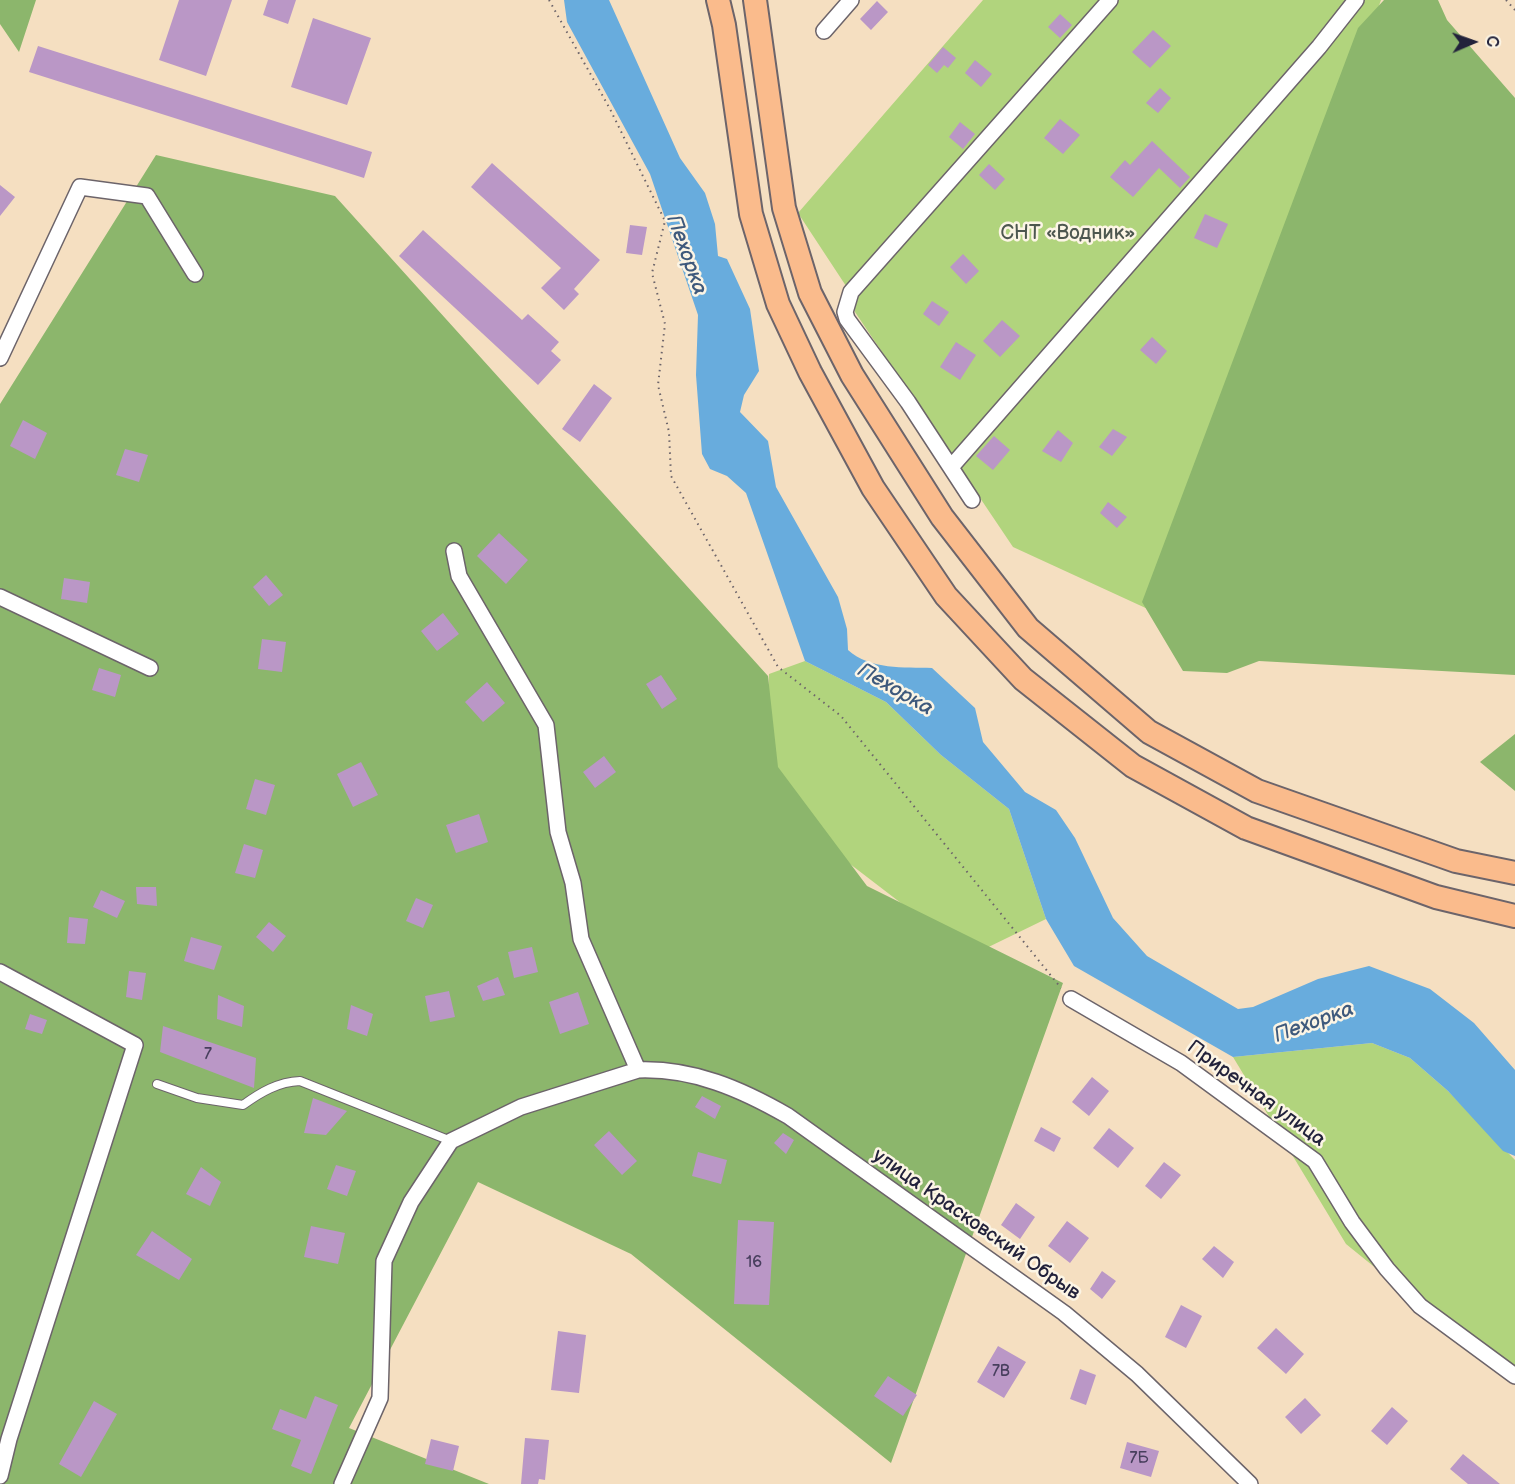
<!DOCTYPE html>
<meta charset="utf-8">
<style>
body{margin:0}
#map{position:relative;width:1515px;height:1484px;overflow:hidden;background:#f5dfc1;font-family:"Balsamiq Sans",sans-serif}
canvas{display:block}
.north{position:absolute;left:1443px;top:12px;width:60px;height:60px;-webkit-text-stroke:4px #fcf5e5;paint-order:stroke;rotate:88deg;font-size:16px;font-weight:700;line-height:24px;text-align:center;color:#22223b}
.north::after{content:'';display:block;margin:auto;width:21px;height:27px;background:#22223b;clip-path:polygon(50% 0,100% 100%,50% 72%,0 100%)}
</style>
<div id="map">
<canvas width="1515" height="1484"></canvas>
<div class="north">С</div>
</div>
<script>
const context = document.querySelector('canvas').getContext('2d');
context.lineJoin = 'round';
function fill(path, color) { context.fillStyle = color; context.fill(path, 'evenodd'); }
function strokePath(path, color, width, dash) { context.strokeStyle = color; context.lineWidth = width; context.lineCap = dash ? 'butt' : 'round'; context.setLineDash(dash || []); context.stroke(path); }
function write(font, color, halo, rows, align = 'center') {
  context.font = font + ' "Balsamiq Sans",sans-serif'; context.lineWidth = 5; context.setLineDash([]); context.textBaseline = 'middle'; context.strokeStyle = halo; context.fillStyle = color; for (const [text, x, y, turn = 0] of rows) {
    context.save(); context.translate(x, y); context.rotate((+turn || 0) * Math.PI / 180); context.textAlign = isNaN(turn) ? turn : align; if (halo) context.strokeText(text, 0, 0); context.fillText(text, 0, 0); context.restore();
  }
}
const green = new Path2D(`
 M983 0H1381L1163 616 1013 547 855 312 846 286 798 213Z
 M805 661 886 702 941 755 1009 809 1046 919 970 956 764 798 769 674Z
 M1372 1043 1410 1058 1448 1091 1515 1160V1381L1346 1244 1233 1057Z`);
const forest = new Path2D(`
 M0 0H36L19 52 0 24Z
 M1384 0H1438L1447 20 1515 98V675L1259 661 1227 673 1183 671 1142 602 1358 28Z
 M156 155 335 196 768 676 778 767 867 886 1063 983 891 1463 631 1254 478 1182 349 1428 489 1484H0V404Z
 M1515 734V791L1480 762Z`);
const water = new Path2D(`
 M564 0H609L680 158 705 193 715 224 718 256 727 259 750 309 759 371 744 395 740 412 768 441 776 487 838 597 847 629 848 650C870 670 904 667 932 668L975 708 983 742 1025 792 1056 810 1075 838 1113 918 1147 956 1238 1009 1253 1007 1318 979 1369 966 1430 989 1474 1023 1515 1070V1156L1503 1151 1448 1091 1410 1058 1372 1043 1233 1057 1074 966 1046 919 1009 809 941 755 886 702 805 661 746 493 727 476 710 469 702 454 696 375 698 315 650 174 567 22Z`);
const building = new Path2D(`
 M179 0H232L206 76 159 60Z
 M268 0H296L288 24 263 15Z
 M877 1 888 12 871 30 860 19Z
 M1060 14 1072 25 1060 38 1048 27Z
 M313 18 371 38 347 105 291 87Z
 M1153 30 1171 46 1150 68 1132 52Z
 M38 46 372 152 364 178 29 72Z
 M943 47 956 58 948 68 944 65 937 73 928 65Z
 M975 60 992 74 981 87 965 73Z
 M1160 88 1171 98 1158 113 1146 103Z
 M1060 119 1080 135 1063 154 1044 138Z
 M960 122 975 134 963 149 949 137Z
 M1152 141 1190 177 1180 188 1159 168 1133 197 1110 177 1125 160 1130 165Z
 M492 163 600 260 574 289 579 294 564 310 541 288 561 268 471 187Z
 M989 164 1005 179 995 190 979 175Z
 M0 185 15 197 0 216Z
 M1205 214 1228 224 1217 248 1194 238Z
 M630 225 647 227 642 255 626 253Z
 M423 230 522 320 528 314 559 342 551 351 561 360 538 385 399 256Z
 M963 254 979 271 966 284 950 267Z
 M932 301 949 312 939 326 923 314Z
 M1002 320 1020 336 1000 357 983 341Z
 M1152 337 1167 351 1156 364 1140 350Z
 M956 342 976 355 960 380 940 367Z
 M594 384 612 398 580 442 562 429Z
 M23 420 47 433 35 459 10 446Z
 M1113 429 1127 437 1112 456 1099 447Z
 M1058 430 1073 443 1061 462 1042 451Z
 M994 436 1010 450 993 470 976 456Z
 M125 449 148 455 139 482 116 475Z
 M1108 502 1127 517 1117 528 1100 513Z
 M499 533 528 560 506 584 477 556Z
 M266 575 283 595 269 606 253 587Z
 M64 578 90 582 87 603 61 599Z
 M443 613 459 634 437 651 421 631Z
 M262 639 286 642 282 672 258 669Z
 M99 668 121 675 115 697 92 690Z
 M661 675 677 699 662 709 646 684Z
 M487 682 505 703 483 722 465 702Z
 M604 756 616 772 595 788 583 772Z
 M361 762 378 795 353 807 337 774Z
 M255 779 275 785 266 815 246 809Z
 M479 814 488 842 456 853 446 825Z
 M244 844 263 850 255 878 235 873Z
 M136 887H156L157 906 137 904Z
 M101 890 125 901 117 918 93 907Z
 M416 898 433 905 423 928 406 921Z
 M69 917 88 919 85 944 67 943Z
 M269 922 286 936 273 952 256 937Z
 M191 937 222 946 214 970 184 961Z
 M532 947 538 972 514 978 508 952Z
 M129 971 146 973 142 1000 126 997Z
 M498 977 505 995 483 1001 477 986Z
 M449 991 455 1017 430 1022 425 996Z
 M578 992 589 1024 560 1034 549 1002Z
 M218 995 244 1006 242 1027 217 1019Z
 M351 1005 373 1014 367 1036 347 1029Z
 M30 1014 47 1020 42 1034 25 1029Z
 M163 1026 256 1058 254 1088 160 1052Z
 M1092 1077 1109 1091 1089 1116 1072 1102Z
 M702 1096 721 1106 715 1119 695 1107Z
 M313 1098 347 1111 326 1135 304 1133Z
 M1041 1127 1061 1138 1054 1152 1034 1141Z
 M1109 1128 1134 1148 1118 1168 1093 1148Z
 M609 1131 637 1161 622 1175 594 1145Z
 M783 1133 794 1140 786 1154 774 1143Z
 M698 1152 727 1160 721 1184 692 1176Z
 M1164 1162 1181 1175 1161 1199 1145 1186Z
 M336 1165 356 1171 347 1196 327 1189Z
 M201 1167 221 1182 210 1206 186 1194Z
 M1016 1203 1035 1217 1020 1239 1001 1225Z
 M738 1220 774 1222 769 1305 734 1304Z
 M1067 1221 1089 1238 1070 1263 1048 1246Z
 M311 1226 345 1233 338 1264 304 1257Z
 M152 1231 192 1259 179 1280 136 1255Z
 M1214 1246 1234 1262 1223 1278 1202 1259Z
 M1102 1271 1116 1281 1102 1299 1090 1289Z
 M1181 1305 1202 1316 1186 1348 1165 1337Z
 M1276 1328 1304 1354 1286 1374 1257 1348Z
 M558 1331 586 1335 579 1393 551 1390Z
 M998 1346 1026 1362 1004 1398 977 1382Z
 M1080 1369 1096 1375 1086 1405 1070 1399Z
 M888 1376 917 1395 903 1416 874 1396Z
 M315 1396 338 1405 311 1474 291 1466 301 1440 272 1429 280 1409 306 1419Z
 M1305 1398 1321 1415 1301 1434 1285 1417Z
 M94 1401 117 1414 81 1477 59 1464Z
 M1392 1407 1408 1421 1387 1445 1371 1431Z
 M525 1438 549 1440 545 1480 539 1479 538 1484H521Z
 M431 1439 459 1446 453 1471 425 1464Z
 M1127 1442 1159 1451 1151 1477 1120 1468Z
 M1463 1454 1500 1484H1468L1450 1469Z`);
const path = new Path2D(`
 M549 0 610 109 665 221 652 273 665 324 658 385 669 432 671 476 778 667 841 716 1061 988
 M1506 0 1515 10`);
const lane = new Path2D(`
 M157 1084 197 1098 243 1105C261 1092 278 1082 300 1081L451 1141`);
const street = new Path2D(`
 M824 31 851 0
 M0 358 80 187 147 196 195 274
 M952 466 1319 47 1356 0
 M972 500 908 402 847 319 845 312 851 292 1110 0
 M454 551 459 576 546 725 558 832 573 883 581 939 638 1070
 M0 597 150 668
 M0 972 135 1045 9 1439 0 1476
 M1071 999 1181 1063 1315 1161 1352 1222 1387 1269 1420 1306 1515 1376
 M342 1484 380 1398 384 1261 411 1202 451 1141 521 1107 638 1070C693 1068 741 1089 788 1116L1064 1313 1137 1374 1250 1484`);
const primary = new Path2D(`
 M718 0 724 25 751 214 778 304 810 372 873 488 946 596 1023 679 1133 766 1246 828 1436 897 1515 916
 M755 0 784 208 810 293 852 375 942 517 1028 628 1149 732 1257 791 1456 861 1515 873`);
const numberNames = [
 ["7",208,1055],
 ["16",754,1263],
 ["7В",1001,1372],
 ["7Б",1139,1459]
];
const parkNames = [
 ["СНТ «Водник»",1068,234]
];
const streetNames = [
 ["Приречная улица",1256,1094,36],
 ["улица Красковский Обрыв",976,1225,35]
];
const waterNames = [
 ["Пехорка",686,255,70],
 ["Пехорка",895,690,30],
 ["Пехорка",1314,1023,-20]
];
fill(green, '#b1d47d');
fill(forest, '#8cb66c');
fill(water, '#68acdd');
fill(building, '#ba97c6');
strokePath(lane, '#6c646a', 10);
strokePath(street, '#6c646a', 18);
strokePath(primary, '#6c646a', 26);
strokePath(path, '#6c646a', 2, [1.5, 4.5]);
strokePath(lane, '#fff', 8);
strokePath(street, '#fff', 15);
strokePath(primary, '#fabb8c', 22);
write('16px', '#483f5e', null, numberNames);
write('20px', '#4d574f', '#fcf5e5', parkNames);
write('20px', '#22223b', '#fcf5e5', streetNames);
write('italic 21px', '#3e597c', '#fcf5e5', waterNames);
</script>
